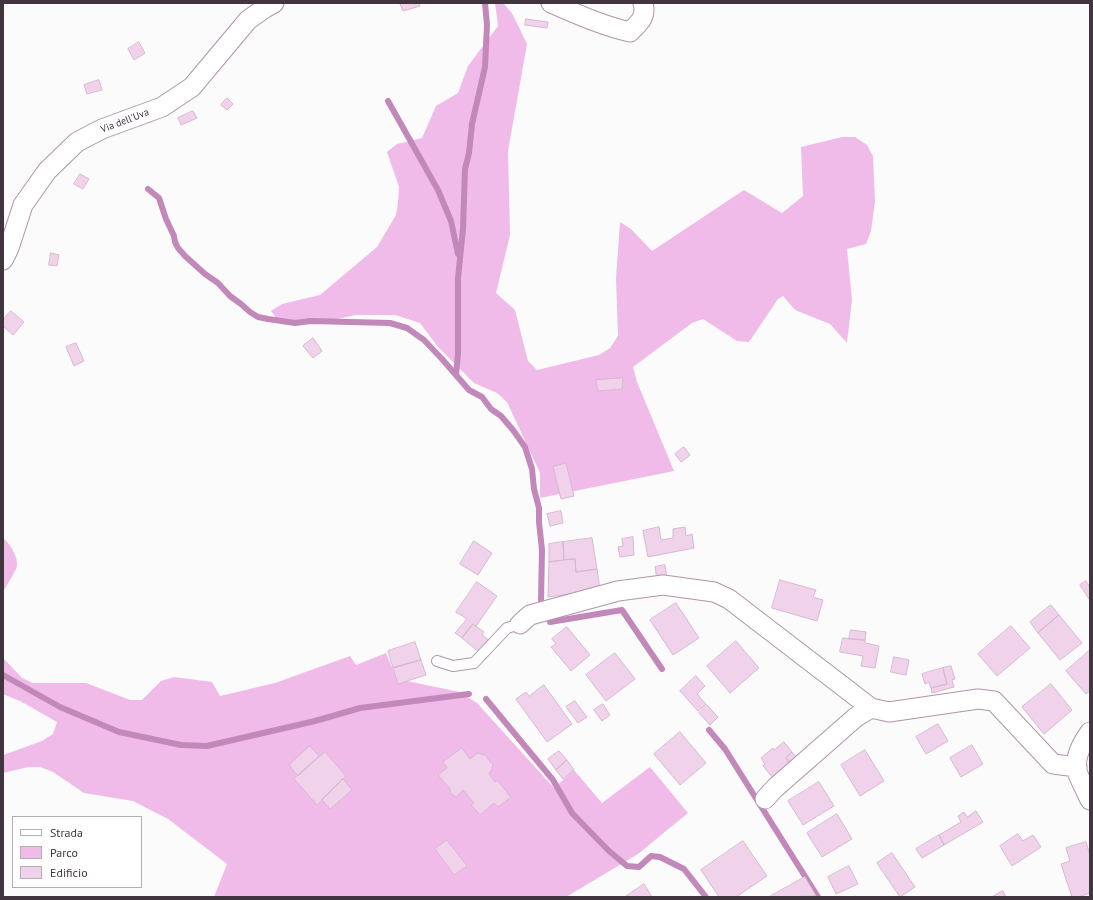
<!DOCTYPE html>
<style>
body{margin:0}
#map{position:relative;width:1093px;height:900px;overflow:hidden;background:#fbfbfb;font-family:"PT Sans",sans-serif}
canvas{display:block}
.frame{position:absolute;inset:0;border:4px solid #41353f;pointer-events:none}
.legend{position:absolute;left:12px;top:816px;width:130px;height:72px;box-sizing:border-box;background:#fff;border:1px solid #b3aeb2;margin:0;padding:5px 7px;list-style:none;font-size:12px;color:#41353f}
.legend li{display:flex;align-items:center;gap:8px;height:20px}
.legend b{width:20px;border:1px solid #b3aeb2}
</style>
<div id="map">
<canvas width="1093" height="900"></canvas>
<div class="frame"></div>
<ul class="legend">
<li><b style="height:5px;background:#fff"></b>Strada</li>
<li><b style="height:11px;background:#f0bbe8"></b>Parco</li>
<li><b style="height:11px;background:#f0d2eb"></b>Edificio</li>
</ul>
</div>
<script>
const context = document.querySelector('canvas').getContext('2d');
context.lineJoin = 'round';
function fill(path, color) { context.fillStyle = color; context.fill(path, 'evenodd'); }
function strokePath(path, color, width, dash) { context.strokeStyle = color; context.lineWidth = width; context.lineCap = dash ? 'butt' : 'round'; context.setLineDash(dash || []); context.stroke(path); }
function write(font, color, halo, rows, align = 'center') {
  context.font = font + ' "PT Sans",sans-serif'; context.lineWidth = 3; context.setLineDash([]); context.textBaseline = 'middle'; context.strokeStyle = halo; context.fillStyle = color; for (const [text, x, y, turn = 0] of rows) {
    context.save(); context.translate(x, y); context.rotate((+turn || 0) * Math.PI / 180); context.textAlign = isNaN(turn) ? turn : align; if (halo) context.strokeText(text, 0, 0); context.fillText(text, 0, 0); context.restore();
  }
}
const green = new Path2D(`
 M495 3H503L512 13 527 44 508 151 510 235 496 293 515 310 528 361 537 370 599 355 610 348 618 336 616 278 620 222 631 229 652 251 744 190 782 213 803 196 801 147 842 137H855L867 145 873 156 875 202 871 231 866 244 847 249 852 300 847 343 830 324 795 310 783 296 778 299 749 342 737 341 703 319 692 323 633 367 637 382 674 471 540 498V473L507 402 497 393 474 383 438 347 420 323 395 315H356L318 323 292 324 279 322 271 311 282 304 320 295 377 247 396 215 398 202 399 187 387 152 397 144 422 138 436 106 458 93 468 66 498 26Z
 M3 538C10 544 18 556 17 566 15 573 6 586 3 592Z
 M386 653 397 679 460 692 477 703 554 788 574 770 602 803 650 767 688 813 638 854 566 897H214L227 864 168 819 133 801 84 793 53 772 40 767H28L3 773V755L42 741 53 734 57 722 20 701 3 694V659L5 660 22 678 33 683H86L130 700H142L161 681 174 677 212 682 220 696 275 683 350 656 356 665Z`);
const stream = new Path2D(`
 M388 101 438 190 451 221 458 254
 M148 189 159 198 166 219 174 236 175 242 178 248 185 256 205 274 218 283 230 296 241 304 250 312 258 317 268 319 295 323 310 321 390 323 407 328 424 340 442 359 469 390 482 397 491 409 501 416 513 430 525 447 532 469 534 489 539 508V522L542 550 541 600
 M456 375 458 354V278L463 229 465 169 469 153 472 124 485 67 487 25 485 3
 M550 622 622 610 662 669
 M3 675 60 707 119 732 181 745 207 746 315 721 360 708 469 694
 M486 699 553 780 572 813 609 851 627 866 639 867 651 856 660 857 684 869 706 897
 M709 730 725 749 818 897`);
const building = new Path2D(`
 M402 3H419L420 6 403 11 400 4Z
 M526 19 548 22 547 28 525 25Z
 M139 42 145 53 134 60 128 49Z
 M99 80 102 90 87 94 84 85Z
 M227 98 233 104 227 110 221 105Z
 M193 111 197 118 181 125 178 118Z
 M80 174 89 179 83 189 74 184Z
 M51 253 59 255 57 266 49 265Z
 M11 311 24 322 13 335 3 326V320Z
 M313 338 322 351 313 358 303 346Z
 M76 343 84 361 74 366 66 347Z
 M623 378 622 389 598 391 596 380Z
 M684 447 690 455 681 462 675 454Z
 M566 463 574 496 561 499 553 467Z
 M561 511 563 523 550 526 547 514Z
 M659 527 661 540 673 538V529L685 527 686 536 692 534 694 548 648 557 643 531Z
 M633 537 634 555 620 557 618 547 623 546 622 539Z
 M592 538 597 569 576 572 575 559 564 560 563 542Z
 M474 541 492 553 478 575 460 564Z
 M563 542 564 560 549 562V544Z
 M575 559 576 572 597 569 600 590 548 597 549 562Z
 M665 565 667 579 657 580 655 567Z
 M780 580 816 590 813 597 823 600 817 621 772 608Z
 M1086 581 1090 587V599H1089L1080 585Z
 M477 582 497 596 476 626 473 624 462 638 455 633 467 619 456 612Z
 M676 603 699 638 673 655 650 620Z
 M1051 605 1059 615 1038 633 1030 622Z
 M1059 615 1082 643 1060 660 1038 633Z
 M473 624 484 632 482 635 490 641 480 653 462 638Z
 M1011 626 1030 648 997 676 978 654Z
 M567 627 590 655 571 671 551 647 556 644 552 639Z
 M851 630 866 632 865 640 849 639Z
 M843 638 865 640V643L879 646 875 668 861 666 863 656 840 652Z
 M736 641 759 668 730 693 707 666Z
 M415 642 421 660 393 668 388 651Z
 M1089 651 1090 652V691L1086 694 1066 671Z
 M615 653 635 679 606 701 586 675Z
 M894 657 909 660 906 675 891 672Z
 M421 660 426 675 398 684 393 668Z
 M951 666 955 679 952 680 954 687 932 693 931 688 947 684 943 668Z
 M943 668 947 684 931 688 929 682 925 684 922 674Z
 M696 676 705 686 697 694 706 704 698 711 680 691Z
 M1051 684 1072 710 1044 734 1022 707Z
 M544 685 572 724 547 742 516 699 526 692 529 696Z
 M575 701 587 717 578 723 566 707Z
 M603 704 610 715 602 721 594 710Z
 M707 705 718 717 710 725 699 713Z
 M938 724 948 741 926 754 916 737Z
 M680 732 706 763 680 785 654 754Z
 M784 742 792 752 786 758 790 764 773 778 763 766 765 764 761 758 773 748 774 750Z
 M972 745 983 764 961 777 950 758Z
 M310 746 319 756 298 776 289 765Z
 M462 748 470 759 478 753 485 755 493 765 491 771 489 774 495 782 497 780 511 797 498 807 494 803 480 815 471 805 474 803 463 790 456 797 450 793V789L438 775 447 768 443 762Z
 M865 750 884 781 860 796 841 765Z
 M559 751 567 760 556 770 548 759Z
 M325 752 346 776 317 805 294 779Z
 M792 752 797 758 790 764 786 758Z
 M567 760 574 770 563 779 556 770Z
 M343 779 352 790 330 809 322 800Z
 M819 782 834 806 803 825 788 801Z
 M976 811 983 822 944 845 939 835 961 822 958 816 964 812 967 817Z
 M837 814 852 839 822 857 807 833Z
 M1018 834 1023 841 1033 835 1041 847 1012 866 1000 846Z
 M939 835 944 845 922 858 916 849Z
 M447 840 467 866 454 875 435 849Z
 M743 841 767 876 736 897H719L701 870Z
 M1086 842 1090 855V893L1078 897H1072L1061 864 1070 861 1066 848Z
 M892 853 915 887 900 897 877 863Z
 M849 866 858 884 836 894 828 877Z
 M805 877 816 896 772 897 771 896Z
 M644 884 652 897H625Z
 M1003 891 1006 897H992Z`);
const lane = new Path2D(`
 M437 661 453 666 474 663 507 628 520 624`);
const street = new Path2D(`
 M551 3C577 14 603 26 630 32 639 23 647 17 643 3
 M3 260 9 248 23 205 47 171 77 142 102 129 162 107 192 87 248 20 265 8 274 3
 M520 624 530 615 618 591 663 585 714 592 729 599 871 708
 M1090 732C1082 743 1073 760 1078 774 1081 782 1086 791 1090 800
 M765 799 775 788 856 717 871 708 889 712 978 699 994 701 1053 764 1077 767`);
const streetNames = [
 ["Via dell'Uva",125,121,-21]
];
fill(green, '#f0bbe8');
strokePath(stream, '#c388ba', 6);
fill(building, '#f0d2eb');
strokePath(building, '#d6b9d1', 1);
strokePath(lane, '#b094ab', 12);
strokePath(street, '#b094ab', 21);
strokePath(lane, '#fff', 10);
strokePath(street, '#fff', 19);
write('10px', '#41353f', '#fff', streetNames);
</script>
